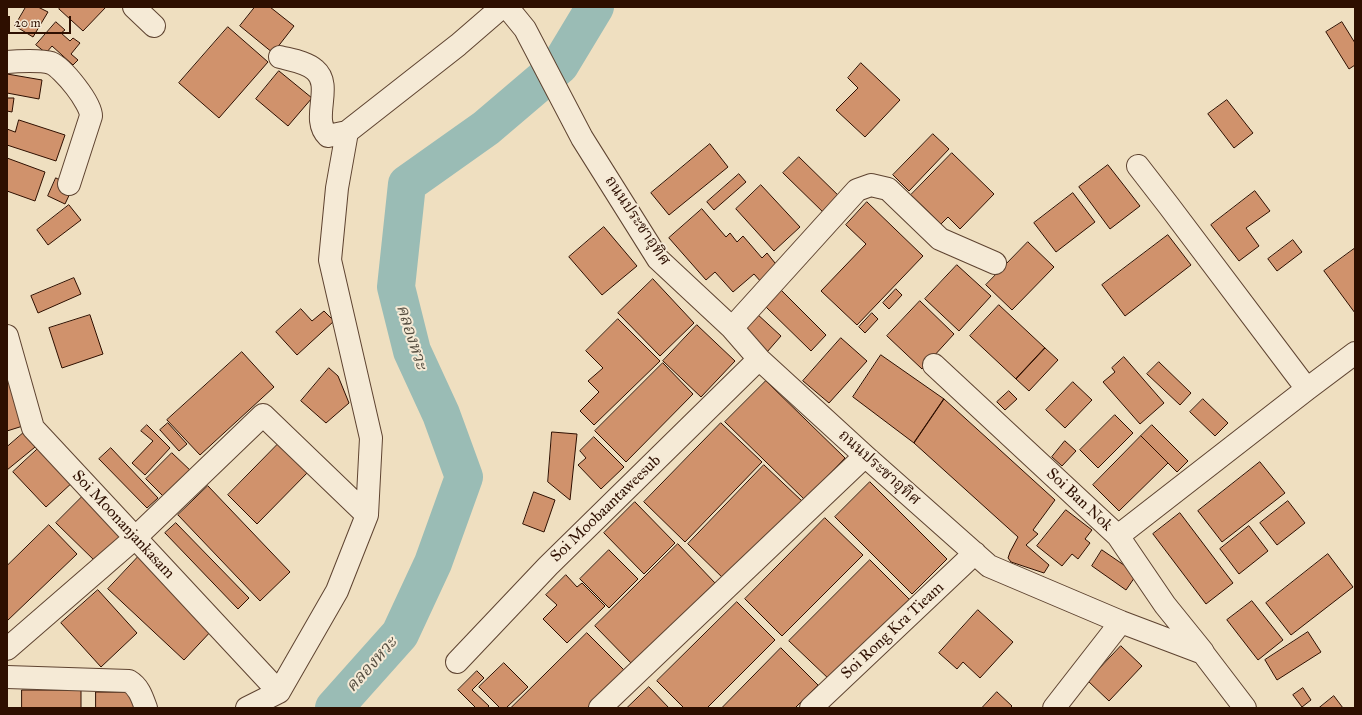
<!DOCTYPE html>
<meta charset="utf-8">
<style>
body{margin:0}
#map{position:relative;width:1362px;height:715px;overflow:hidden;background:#efdfc0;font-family:"IM FELL Great Primer",serif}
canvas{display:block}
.frame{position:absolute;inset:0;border:8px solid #2e0f00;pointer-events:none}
.scale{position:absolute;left:8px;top:16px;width:63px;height:18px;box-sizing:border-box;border:2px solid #2e0f00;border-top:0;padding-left:5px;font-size:12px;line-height:14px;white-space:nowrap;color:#2e0f00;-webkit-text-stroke:3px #f5ead6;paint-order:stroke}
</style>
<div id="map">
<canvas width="1362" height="715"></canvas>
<div class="frame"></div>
<div class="scale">20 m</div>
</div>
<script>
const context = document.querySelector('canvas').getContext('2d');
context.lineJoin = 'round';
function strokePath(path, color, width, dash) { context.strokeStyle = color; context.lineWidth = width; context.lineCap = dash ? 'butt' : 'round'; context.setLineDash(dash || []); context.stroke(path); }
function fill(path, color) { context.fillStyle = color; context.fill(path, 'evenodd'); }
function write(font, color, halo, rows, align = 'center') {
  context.font = font + ' "IM FELL Great Primer","Noto Serif Thai",serif'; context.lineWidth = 4; context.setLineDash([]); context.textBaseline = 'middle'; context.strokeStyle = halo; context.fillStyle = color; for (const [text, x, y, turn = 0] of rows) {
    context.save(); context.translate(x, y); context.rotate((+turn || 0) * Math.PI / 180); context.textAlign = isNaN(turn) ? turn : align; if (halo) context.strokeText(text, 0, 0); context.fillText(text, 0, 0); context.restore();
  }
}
const river = new Path2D(`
 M334 708 400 634 433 563 464 477 441 414 412 351 396 287 407 184 486 128 560 65 595 7`);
const building = new Path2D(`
 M26 7H38L48 12 33 37 15 26Z
 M61 7H106L83 31 59 9Z
 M255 7H270L294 26 273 53 240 26Z
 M56 22 65 30 61 33 70 41 73 38 80 43 71 54 78 60 73 65 52 46 46 53 36 45Z
 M1342 22 1355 43V65L1349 69 1326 32Z
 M228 27 268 62 219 118 179 83Z
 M861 63 900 100 865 137 836 110 858 88 848 78Z
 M279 71 312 98 288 126 256 99Z
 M7 74 42 80 39 99 7 93Z
 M7 98H14L12 112 7 111Z
 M1227 100 1253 133 1234 148 1208 114Z
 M19 120 65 135 56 161 7 145V129L15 132Z
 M933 134 949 149 909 191 893 175Z
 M710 144 728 167 669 215 651 193Z
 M952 153 994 194 960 229 948 217 941 224 911 195Z
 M799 157 843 200 827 216 783 173Z
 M7 158 45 172 35 201 7 191Z
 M1108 165 1140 206 1110 229 1079 187Z
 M739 174 746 182 714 210 707 202Z
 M56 178 73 187 65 204 48 196Z
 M761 185 800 227 774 251 736 209Z
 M1255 191 1270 211 1246 228 1259 246 1239 261 1211 225Z
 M1073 193 1095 222 1056 252 1034 223Z
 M867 202 923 256 857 325 821 291 866 244 846 225Z
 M69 205 81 220 48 245 37 230Z
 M702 209 726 237 730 233 737 242 743 236 762 258 767 253 779 268 762 283 754 274 733 292 715 272 706 280 669 238Z
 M604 227 637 266 602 295 569 257Z
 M1168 235 1191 265 1125 316 1102 285Z
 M1293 240 1302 252 1277 271 1268 259Z
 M1028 242 1054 267 1012 310 986 285Z
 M1354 249 1355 251V313L1324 271Z
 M957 265 991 296 959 331 925 299Z
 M74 278 81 294 38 313 31 296Z
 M653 279 694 323 660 356 618 313Z
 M896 289 902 295 889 309 883 303Z
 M781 290 826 335 811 351 766 307Z
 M920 301 954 334 922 369 887 336Z
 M999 305 1045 348 1016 379 970 336Z
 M301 309 312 321 324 311 334 321 297 355 276 332Z
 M756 313 781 336 767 352 742 329Z
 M872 313 878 319 865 333 859 327Z
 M90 315 103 354 62 368 49 328Z
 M618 319 660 361 594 425 580 411 599 392 588 381 603 368 586 351Z
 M697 325 735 361 701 397 663 361Z
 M841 338 867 361 829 403 803 381Z
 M1045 348 1058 360 1029 391 1016 379Z
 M242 352 274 387 200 455 167 420Z
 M881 355 944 399 914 443 853 397Z
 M1124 357 1164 403 1140 424 1103 382 1115 372 1112 368Z
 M1159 362 1191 393 1180 405 1147 374Z
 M663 363 693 394 626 462 595 431Z
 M7 367 26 425 7 431Z
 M329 368 338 376 349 403 326 423 301 401Z
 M766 381 845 458 805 500 725 422Z
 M1073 382 1092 400 1065 428 1046 410Z
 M1009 391 1017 399 1005 410 997 402Z
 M944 399 1055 500 1033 530 1038 534 1026 545 1049 565 1044 573 1011 562 1008 558 1010 552 1018 537 914 443Z
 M1203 399 1228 423 1215 436 1190 412Z
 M1115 415 1133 433 1098 468 1080 450Z
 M168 423 187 444 179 451 160 430Z
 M721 423 762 462 685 542 644 502Z
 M147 425 170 448 145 475 132 463 153 441 141 431Z
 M1152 425 1188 461 1177 472 1141 436Z
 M28 429 40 443 7 470V447Z
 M552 432 577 434 570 500 548 482Z
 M1141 436 1168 463 1119 511 1093 485Z
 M594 437 624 467 601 489 578 465 586 458 580 451Z
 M282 440 311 469 257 524 228 495Z
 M1065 441 1076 451 1062 466 1052 457Z
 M42 445 75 480 46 507 13 472Z
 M111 448 158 498 147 508 99 459Z
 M172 453 192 472 166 499 146 479Z
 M1260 462 1285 493 1222 542 1198 511Z
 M764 465 803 502 726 581 688 544Z
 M870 482 947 559 912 594 835 517Z
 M208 486 290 572 260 601 178 515Z
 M534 492 555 500 544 532 523 524Z
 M84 495 123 534 96 562 56 523Z
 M1288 501 1305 523 1277 545 1260 523Z
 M635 502 675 543 644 574 604 533Z
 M1066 510 1092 530 1085 539 1090 543 1078 559 1072 554 1062 566 1037 546Z
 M1180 513 1233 583 1206 604 1153 534Z
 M825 518 863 555 782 636 745 599Z
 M176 523 249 598 238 609 165 533Z
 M49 525 77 554 7 621V566Z
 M1249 526 1268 551 1239 574 1220 549Z
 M678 544 715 583 632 664 595 626Z
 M609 550 638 579 609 608 580 579Z
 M1102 550 1137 574 1126 590 1092 566Z
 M1328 554 1353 587 1291 635 1266 603Z
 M138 557 214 628 184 660 108 589Z
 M870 560 910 600 830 680 789 641Z
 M566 575 577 587 582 583 605 606 567 643 543 619 557 605 546 595Z
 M98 590 137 633 101 667 61 623Z
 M1252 601 1283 640 1258 660 1227 620Z
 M737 602 775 640 707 708H684L657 681Z
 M978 610 1013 642 980 678 963 662 957 669 939 653Z
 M1308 632 1321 652 1277 680 1265 660Z
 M587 633 625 671 587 708H511Z
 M1121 646 1142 666 1109 701 1088 681Z
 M781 648 818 685 795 708H722Z
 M504 663 528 687 506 708H500L479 687Z
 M477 671 484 678 472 690 489 706 487 708H476L458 690Z
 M649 687 669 708H627Z
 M1303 688 1311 700 1302 707 1293 695Z
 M22 690H81V708H22Z
 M96 692H137V708H96Z
 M997 692 1012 706 1010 708H982Z
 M1334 696 1343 708H1319Z`);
const minor = new Path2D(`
 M134 7 154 26
 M507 7 525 29 582 138 658 259 732 328 759 359 865 456 989 566 1121 622 1203 653 1245 708
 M280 57C291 60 306 62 315 70 334 86 310 119 328 136L347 132
 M7 62C17 61 42 60 51 63 63 68 91 103 91 116L69 184
 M1138 166 1169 206 1307 389
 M732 328 857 190 871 185 888 189 940 239 995 263
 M7 336 33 428 279 692
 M934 365 1118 536 1165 605 1203 652
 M1118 536 1307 389 1355 353
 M7 649 135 538 263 415 367 515
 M457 662 548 566 759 359
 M7 677 129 681C139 687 142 697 146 708
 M247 708 279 692 337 591 367 515 371 438 330 260 337 188 347 132 458 45 502 7
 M600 708 865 456
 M811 708 975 553
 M1054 708 1121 622`);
const streetNames = [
 ["ถนนประชาอุทิศ",637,221,56],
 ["ถนนประชาอุทิศ",879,468,42],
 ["Soi Ban Nok",1079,500,43],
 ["Soi Moobaantaweesub",606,509,-44],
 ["Soi Moonanjankasam",123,525,47],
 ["Soi Rong Kra Tieam",893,631,-43]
];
const waterNames = [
 ["คลองหวะ",411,337,72],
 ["คลองหวะ",372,665,-48]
];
strokePath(river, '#9abcb5', 38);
fill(building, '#d0926c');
strokePath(building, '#2e0f00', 1);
strokePath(minor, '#5e4330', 24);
strokePath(minor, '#f5ead6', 22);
write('16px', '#2e0f00', '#f5ead6', streetNames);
write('italic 17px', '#544c3f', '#f5ead6', waterNames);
</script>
